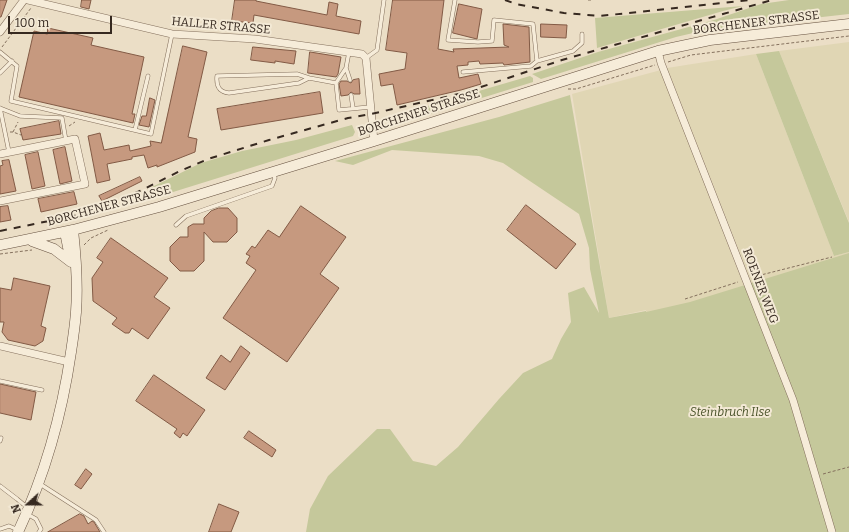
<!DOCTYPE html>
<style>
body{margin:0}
#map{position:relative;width:849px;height:532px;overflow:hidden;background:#ebdec6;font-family:Bitter,serif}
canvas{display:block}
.north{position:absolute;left:8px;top:484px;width:40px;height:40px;-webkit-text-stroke:3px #f3e9d5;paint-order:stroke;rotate:249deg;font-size:11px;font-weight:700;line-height:16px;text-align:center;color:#362920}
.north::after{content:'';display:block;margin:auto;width:14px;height:18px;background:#362920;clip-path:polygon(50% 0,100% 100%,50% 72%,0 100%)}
.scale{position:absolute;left:8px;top:16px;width:104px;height:18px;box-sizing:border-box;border:2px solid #362920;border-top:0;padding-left:5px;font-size:12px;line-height:14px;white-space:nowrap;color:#362920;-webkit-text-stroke:3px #f3e9d5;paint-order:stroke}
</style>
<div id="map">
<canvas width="849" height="532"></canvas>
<div class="north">N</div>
<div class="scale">100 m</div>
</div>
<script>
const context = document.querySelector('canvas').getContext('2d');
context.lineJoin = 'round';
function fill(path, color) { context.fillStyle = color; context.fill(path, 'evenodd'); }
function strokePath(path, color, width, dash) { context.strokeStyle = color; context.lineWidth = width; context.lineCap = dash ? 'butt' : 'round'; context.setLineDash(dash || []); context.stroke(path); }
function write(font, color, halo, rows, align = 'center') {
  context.font = font + ' Bitter,serif'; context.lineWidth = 4; context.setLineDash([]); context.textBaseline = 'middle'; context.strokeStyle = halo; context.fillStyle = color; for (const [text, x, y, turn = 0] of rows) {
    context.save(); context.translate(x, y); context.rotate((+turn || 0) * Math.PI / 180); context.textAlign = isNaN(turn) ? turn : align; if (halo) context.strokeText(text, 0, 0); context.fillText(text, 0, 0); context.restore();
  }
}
const farmland = new Path2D(`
 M849 42V222L779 51Z
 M756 54 834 256 849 252V388L791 383 667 68Z
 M661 70 767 346 647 324 646 310 609 318 572 94Z`);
const green = new Path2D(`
 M789 0H849V14L706 30 676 37 541 79 532 74 598 52 714 20 761 4Z
 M743 6 723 11 597 48 595 18Z
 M779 51 849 223V252L834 256 756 54Z
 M530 76 533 78V82L392 126 389 121 390 117Z
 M570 95 609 318 646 311V312L690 302 849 253V532H306L310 509 328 476 377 429H390L413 461 436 466 458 447 499 399 523 373 552 359 561 339 571 322 568 293 584 287 599 313 590 269 589 248 579 214 503 163 479 156 392 150 353 165 335 161 499 117Z
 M352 125 355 132 353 136 157 197 152 187 201 163 242 151 296 140Z`);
const building = new Path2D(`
 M0 0H7L1 17H0Z
 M82 0H91L89 9 81 7Z
 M235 0H256V1L327 15 329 2 338 4 336 16 361 21 359 34 254 15 253 23 232 21Z
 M393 0H444L438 49 454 52 453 49 509 47 504 45 503 24 529 27 530 62 504 65 503 63 480 64 479 61 468 62V65L457 66 459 78 478 74 481 84 461 90 397 105 393 84 381 86 379 74 405 69 407 53 386 50Z
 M459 4 482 9 477 39 453 33Z
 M541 24 567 25 566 38 541 37Z
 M48 28 93 38 91 45 144 57 132 114H135L133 123 19 97 34 31 47 34Z
 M183 46 207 52 188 137 197 139 195 152 157 167V165L148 168 144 155 132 157V159L107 164 110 180 97 183 88 136 100 133 104 150 129 145 130 151 151 146 150 141 161 143Z
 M253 47 296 51 294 64 275 61V63L251 60Z
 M310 52 341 57 338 74 336 77 308 73Z
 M359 79 360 94H354L351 92 348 95 341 96 339 84 341 81H347L351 83 353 80Z
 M320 92 323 113 221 130 217 109Z
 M150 98 155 100 149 127 139 125 142 116H146Z
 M59 121 61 134 23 140 20 129Z
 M65 147 72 181 60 184 53 150Z
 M38 152 45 186 32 189 25 155Z
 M9 160 16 191 0 194V166L3 165 2 161Z
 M140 177 142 181 102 201 99 196Z
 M74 192 77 204 41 212 38 199Z
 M526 205 576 244 556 269 507 230Z
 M8 206 11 220 0 222V207Z
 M301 206 346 237 320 274 339 288 287 362 223 318 256 270 246 263 250 256 246 254 252 246 255 248 268 230 279 237Z
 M219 208H228L237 218V232L227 242H213L204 232V261L194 271H180L170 261V247L180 237H188V227L193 224H204V218L211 211Z
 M111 238 168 278 154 297 170 308 148 339 132 328 129 333H125L112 324 117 318 93 301 92 278 103 262 97 258Z
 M14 278 50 286 41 326 46 328 43 341 35 346 8 340 2 332 4 322H0V288L11 290Z
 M241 346 250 353 225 390 206 378 221 355 230 362Z
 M154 375 205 410 187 436 183 433 180 438 174 433 177 429 136 401Z
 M0 384 36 392 31 420 0 413Z
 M249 431 276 450 272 457 244 438Z
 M86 469 92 474 81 489 75 485Z
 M219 504 239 512 231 532H209Z
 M80 514 84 516 88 524 92 521 94 522 100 532H48Z`);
const path = new Path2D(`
 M588 0H592
 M2 47 31 8
 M668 62 691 55 849 36
 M568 89H576L655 65
 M69 126 75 122
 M10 132H13L21 135
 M13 132 18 122
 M84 245 91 238 108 230
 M0 254 32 250
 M753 277 832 257
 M685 299 738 282
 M823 474 849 467`);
const lane = new Path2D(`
 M455 0 448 40 478 42 492 41 494 20 533 24 537 61 573 51 582 43V34
 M0 52 17 66 11 101 151 134 172 34
 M349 52 346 68 350 80
 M366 58 377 50 384 0
 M346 68 336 83 339 110 370 107
 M463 72 531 66 537 61
 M0 73 12 61
 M309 78 297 74 217 76C216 86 219 92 229 93L299 83 309 78 336 83
 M351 95 353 108
 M0 108 20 116 62 118 66 141
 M0 108 9 152
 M135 130 148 76
 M176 225 186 216 272 186 275 178 273 173
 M0 381 42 390
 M0 441 1 438
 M40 484 96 520 104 532
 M0 486 17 499 28 508
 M27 514 36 519 41 529 39 532
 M0 529 9 526 18 530`);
const street = new Path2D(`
 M28 0 172 34 255 39 362 54 366 58 374 141
 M0 32 24 0
 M658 51 661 63 793 400 832 532
 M0 154 75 139 85 184 0 201
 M0 346 69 362`);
const secondary = new Path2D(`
 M65 232 70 257
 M32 241 54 249 71 262
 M0 245 73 230 159 207 374 141 658 51 710 40 849 24
 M18 532C45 475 62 414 71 352 73 339 75 325 76 312 78 285 76 257 73 230`);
const rail = new Path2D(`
 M505 0 516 4 564 13 600 16 750 0
 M0 231 93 212 144 189 180 171 208 159 269 140 348 118 371 114 463 93 562 60 772 0`);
const streetNames = [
 ["BORCHENER STRASSE",756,23,-7],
 ["HALLER STRASSE",221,26,5],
 ["BORCHENER STRASSE",419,113,-18],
 ["BORCHENER STRASSE",109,206,-15],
 ["ROENER WEG",760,286,69]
];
const parkNames = [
 ["Steinbruch Ilse",730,413]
];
fill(farmland, '#e0d6b4');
fill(green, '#c5c89b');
fill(building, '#c6997f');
strokePath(building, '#825a45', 1);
strokePath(lane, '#84705d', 4.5);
strokePath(street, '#84705d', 8);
strokePath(secondary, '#665140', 11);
strokePath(path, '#84705d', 1, [3, 2]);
strokePath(lane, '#f6ecd9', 3.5);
strokePath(street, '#f6ecd9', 7);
strokePath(secondary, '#f6ecd9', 10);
strokePath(rail, '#362920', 2, [7, 7]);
write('12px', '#362920', '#f3e9d5', streetNames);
write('italic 12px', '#485128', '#f3e9d5', parkNames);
</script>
